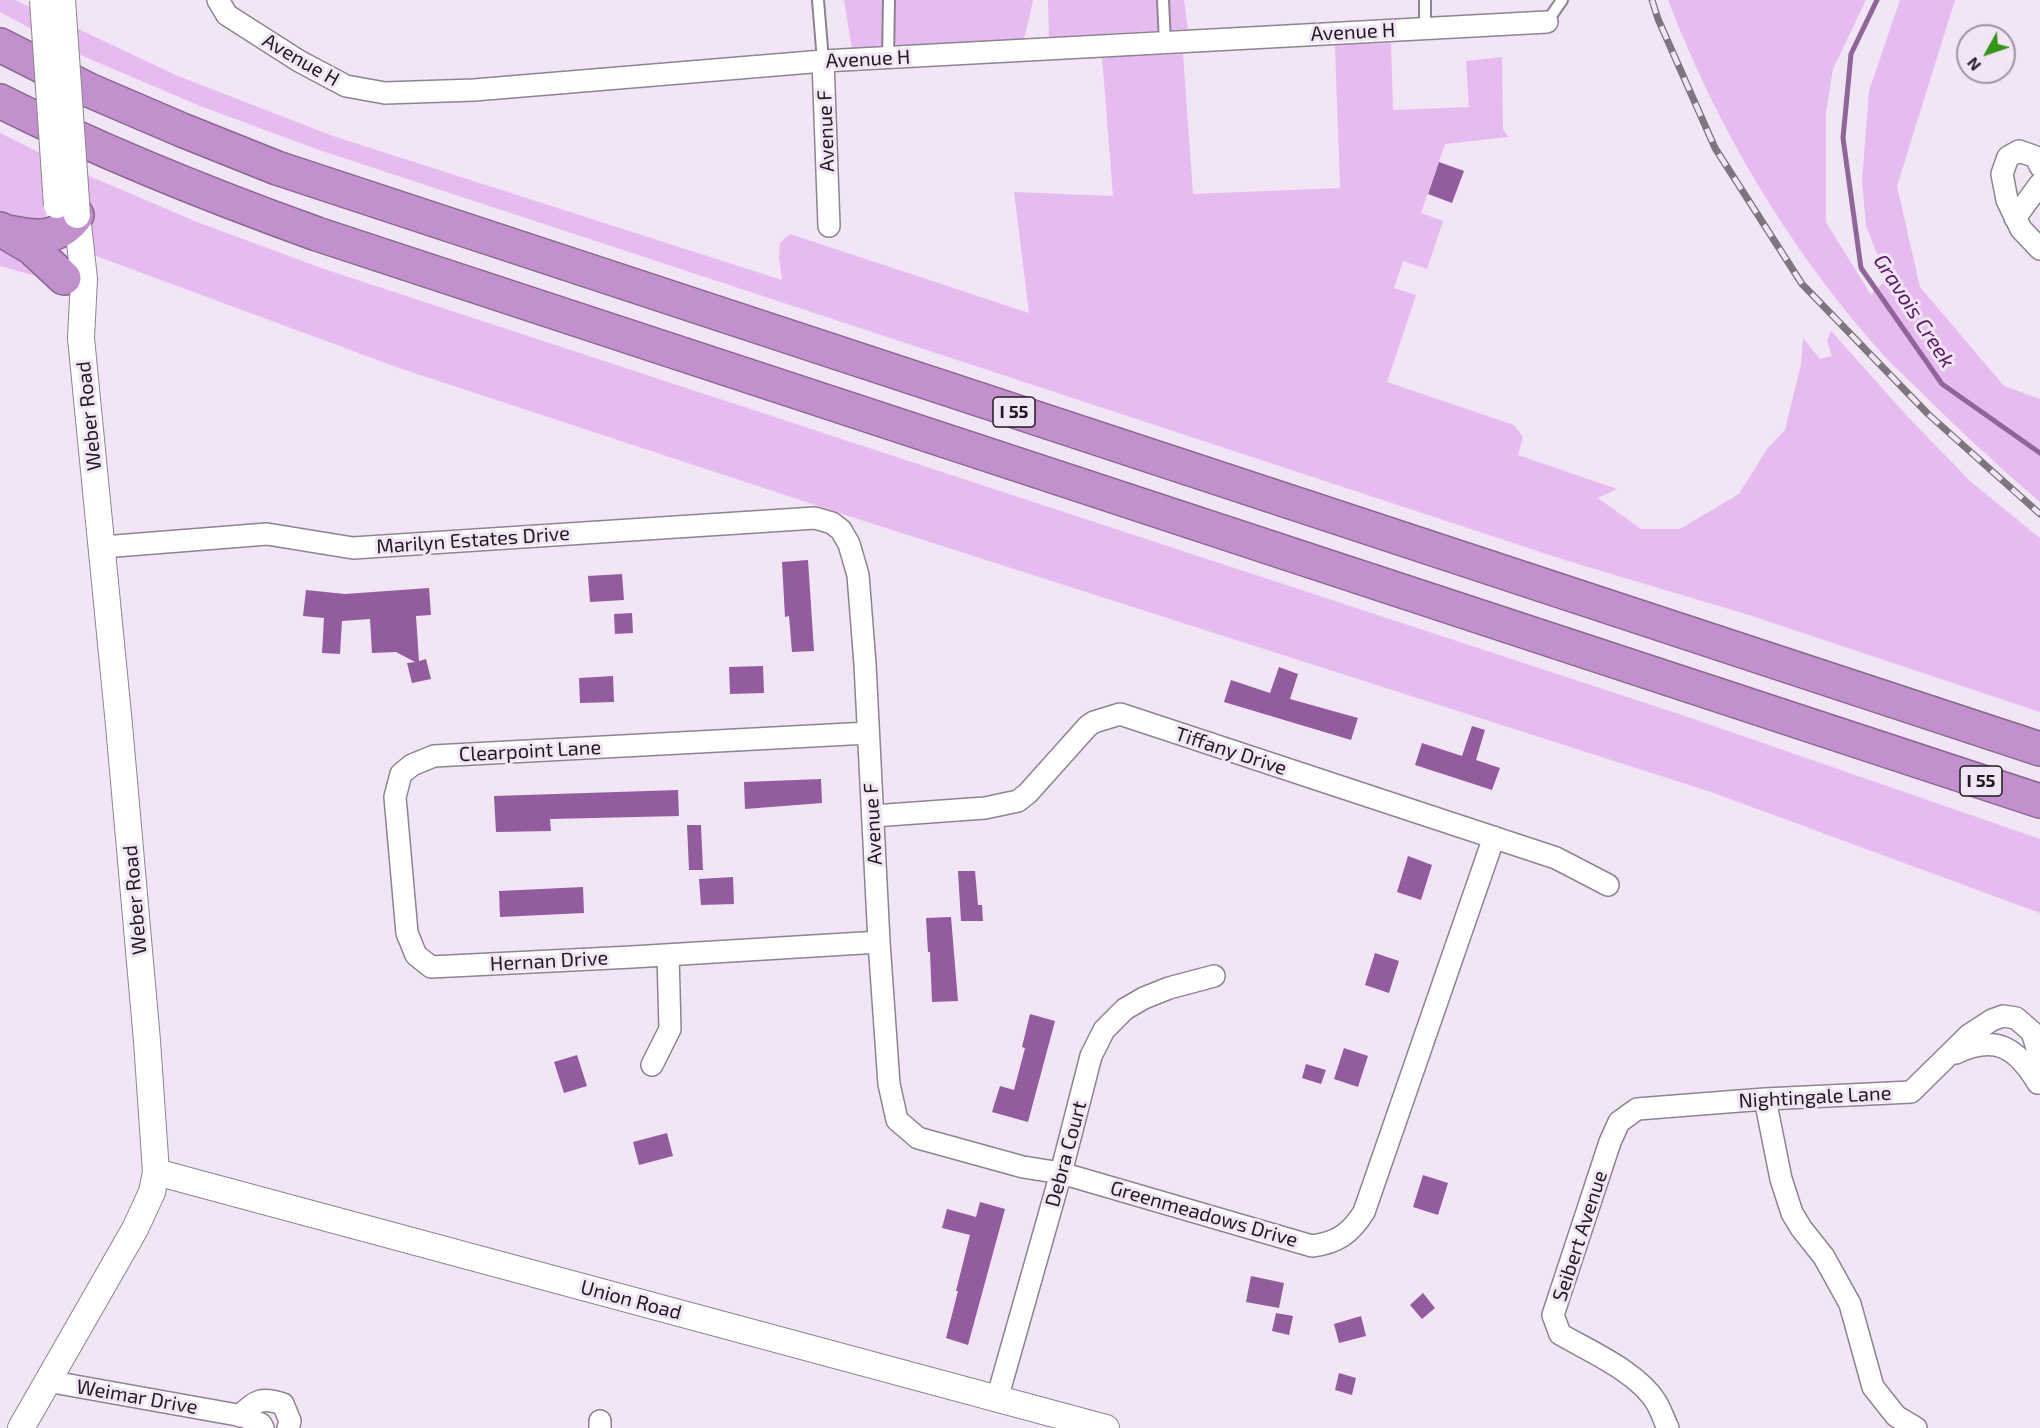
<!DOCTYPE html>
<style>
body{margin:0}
#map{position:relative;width:2040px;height:1428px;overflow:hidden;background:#f2e5f5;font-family:"Exo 2",sans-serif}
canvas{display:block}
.north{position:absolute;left:1956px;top:24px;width:60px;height:60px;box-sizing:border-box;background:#f2e5f5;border:2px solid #9e94a0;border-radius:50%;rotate:230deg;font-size:16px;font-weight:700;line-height:24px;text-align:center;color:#201b21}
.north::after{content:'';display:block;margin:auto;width:21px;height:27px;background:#339415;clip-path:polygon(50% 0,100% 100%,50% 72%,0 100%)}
</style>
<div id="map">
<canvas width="2040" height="1428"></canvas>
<div class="north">N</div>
</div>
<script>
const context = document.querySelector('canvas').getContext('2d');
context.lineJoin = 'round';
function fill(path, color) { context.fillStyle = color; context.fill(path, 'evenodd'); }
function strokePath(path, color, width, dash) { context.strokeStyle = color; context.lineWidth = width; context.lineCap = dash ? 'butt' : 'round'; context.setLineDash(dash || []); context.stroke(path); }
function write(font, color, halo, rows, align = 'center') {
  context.font = font + ' "Exo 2",sans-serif'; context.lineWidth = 6; context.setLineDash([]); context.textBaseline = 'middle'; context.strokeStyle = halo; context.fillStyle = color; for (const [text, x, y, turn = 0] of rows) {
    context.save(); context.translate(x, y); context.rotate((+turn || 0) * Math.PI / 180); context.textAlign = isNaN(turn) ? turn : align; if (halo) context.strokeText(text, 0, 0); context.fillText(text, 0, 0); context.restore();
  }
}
const green = new Path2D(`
 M0 0H15L36 10 37 32 0 12Z
 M844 0H1033V1L1024 39 852 49Z
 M1048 0H1184L1188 29 1049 37Z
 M1668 0H1866L1833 69 1826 113V222L1871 295 1887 279 1866 226 1862 181 1869 91 1900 0H1955L1897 186 1920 287 2004 386 2040 399V502C1998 466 1959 430 1920 391 1906 377 1891 364 1878 349 1788 247 1717 128 1668 0Z
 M76 28 178 76 333 136 782 280 779 257 780 243 790 234 1029 313 1014 192 1113 196 1102 57 1183 54 1193 194 1340 188 1335 45 1391 43 1393 110 1469 107 1466 61 1502 57 1503 129 1508 137 1445 144 1421 213 1443 221 1427 269 1403 261 1394 288 1416 295 1387 382 1514 425 1523 437 1518 455 1617 489 1598 498 1641 529H1680L1739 494 1767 449 1785 430 1801 364 1803 338 1820 359 1832 356 1827 341 1831 331 1908 417 1971 482 2040 538V712L1749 615 1568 561 319 150 200 106 78 54Z
 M0 133 46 156C47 178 55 205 42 223L0 217Z
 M87 175 197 222 324 269 1682 715 2040 839V913L1711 792 861 520 399 368 88 253 90 220Z
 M0 239 50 280 0 266Z`);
const stream = new Path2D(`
 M1877 0 1851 54 1843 138 1861 268 1942 384 2040 453`);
const building = new Path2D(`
 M1439 162 1464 171 1452 203 1428 194Z
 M808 560 814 651 792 652 789 616 785 617 782 562Z
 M622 574 624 600 590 602 588 576Z
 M429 588 431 615 416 616 419 661 426 659 431 679 412 683 407 663 415 662 396 652 372 653 370 619 342 621 340 654 322 653 324 618 303 616 306 590 345 594Z
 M632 613 633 633 615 634 614 614Z
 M763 666 764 693 730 694 729 667Z
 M1279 667 1298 674 1290 699 1358 718 1351 740 1224 702 1231 680 1270 693Z
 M613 676 614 702 580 703 579 678Z
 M1472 726 1485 730 1476 760 1500 768 1492 790 1415 765 1422 743 1462 756Z
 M821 779 822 803 745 809 744 782Z
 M678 790 679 816 550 819 551 831 496 832 494 796Z
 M687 825H701L703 870H689Z
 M1408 856 1432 865 1421 900 1397 892Z
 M958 871H975L978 905H982L983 921H961Z
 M733 877 734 904 701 905 699 879Z
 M583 887 584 913 500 917 499 891Z
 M951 917 958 1001 932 1002 930 952H928L926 918Z
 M1375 953 1399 961 1389 993 1365 985Z
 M1030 1014 1055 1021 1028 1122 992 1112 1000 1086 1014 1090 1025 1048 1022 1047Z
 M1344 1048 1368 1056 1358 1087 1334 1079Z
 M577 1055 587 1086 564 1093 554 1062Z
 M1306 1064 1326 1070 1321 1084 1302 1078Z
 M667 1133 673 1156 639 1165 633 1142Z
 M1423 1175 1448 1183 1438 1215 1413 1207Z
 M980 1202 1005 1209 968 1345 946 1338 958 1291H956L970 1235 942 1228 947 1209 976 1217Z
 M1251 1276 1284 1283 1279 1308 1246 1302Z
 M1423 1293 1435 1308 1422 1319 1410 1305Z
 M1276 1313 1293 1316 1289 1335 1272 1331Z
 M1361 1316 1366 1336 1339 1343 1334 1324Z
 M1339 1373 1356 1378 1352 1395 1335 1390Z`);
const service = new Path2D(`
 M818 0 823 61
 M1163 0 1165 43
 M1547 22 1562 0
 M1425 28V0
 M888 58 889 0`);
const minor = new Path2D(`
 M218 0 227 15 299 61 346 86 385 93 474 90 823 61 1547 22
 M823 61 829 226
 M2040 166 2036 157 2019 151 2008 157 2002 174 2007 200 2021 229 2040 249
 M2015 218 2040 184
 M103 547 267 534 353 548 815 518 832 523 841 530 849 544 858 575 865 664 879 942 889 1084 897 1120 918 1138 1023 1167 1061 1173 1312 1246C1337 1243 1351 1233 1364 1212L1494 837
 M868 733 434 756 412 765 401 774 395 797 407 933 416 955 431 967 632 957 879 942
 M873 816 985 808 1018 801 1028 793 1088 726 1094 722 1120 714 1556 858 1608 885
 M1956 1053C1996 1034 2017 1048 2038 1083
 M652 1065 670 1029 668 955
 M1765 1099 1781 1179 1792 1213 1801 1228 1824 1257 1850 1304 1873 1387 1896 1416 1916 1428
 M47 1381 243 1416 261 1424 263 1428
 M997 1399 1061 1173 1091 1056 1104 1030 1125 1009 1144 998 1169 988 1214 976
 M240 1416C255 1400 262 1397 283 1404L290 1421 288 1428
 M600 1421V1428
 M1668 1428C1664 1420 1661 1410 1656 1402 1638 1372 1589 1351 1560 1334L1553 1315 1610 1142 1619 1122 1637 1109 1765 1099 1911 1092 1969 1035 1992 1020 2003 1016 2016 1018 2032 1032 2037 1048 2040 1083`);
const tertiary = new Path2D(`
 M156 1172 1106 1428
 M21 1428 135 1229 152 1192 156 1172 147 1041 119 725 81 338 84 279 77 215`);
const motorway = new Path2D(`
 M0 45 91 91 182 130 277 168 2040 749
 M0 101C103 153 209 195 317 234L2040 801
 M0 229 32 248 64 278
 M7 232C36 238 58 241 77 215`);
const rail = new Path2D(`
 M1652 0 1658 19 1715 148 1802 284 1928 414 2040 514`);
const tertiaryBridge = new Path2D(`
 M43 0 57 205
 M62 0 77 215`);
const shields = [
 [1014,412,42],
 [1981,781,42]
];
const shieldNames = [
 ["I 55",1014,412],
 ["I 55",1981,781]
];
const streetNames = [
 ["Avenue H",1353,32,-3],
 ["Avenue H",868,59,-3],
 ["Avenue H",301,60,30],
 ["Avenue F",826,131,-92],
 ["Weber Road",89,416,-96],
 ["Marilyn Estates Drive",473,540,-4],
 ["Clearpoint Lane",530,751,-3],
 ["Tiffany Drive",1231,751,18],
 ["Avenue F",873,824,-93],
 ["Weber Road",135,900,-95],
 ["Hernan Drive",549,961,-3],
 ["Nightingale Lane",1815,1097,-3],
 ["Debra Court",1066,1154,-75],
 ["Greenmeadows Drive",1204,1214,16],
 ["Seibert Avenue",1580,1236,-72],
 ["Union Road",631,1300,15],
 ["Weimar Drive",137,1397,10]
];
const waterNames = [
 ["Gravois Creek",1914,311,57]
];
fill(green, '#e6bcf0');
strokePath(stream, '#8f6698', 5);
fill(building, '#925c9e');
strokePath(service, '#8e8391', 14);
strokePath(minor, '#8e8391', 24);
strokePath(tertiary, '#8e8391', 28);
strokePath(motorway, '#8a6791', 36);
strokePath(service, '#fff', 10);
strokePath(minor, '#fff', 21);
strokePath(tertiary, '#fff', 26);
strokePath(motorway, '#c390ce', 33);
strokePath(rail, '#7e7580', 7);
strokePath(rail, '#f2e5f5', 4.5, [14]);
strokePath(tertiaryBridge, '#8e8391', 28, []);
strokePath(tertiaryBridge, '#fff', 26);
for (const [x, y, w] of shields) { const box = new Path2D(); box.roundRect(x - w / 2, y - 15, w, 30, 4.5); context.fillStyle = '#f2e5f5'; context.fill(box); strokePath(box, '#201b21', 1.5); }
write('bold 18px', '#201b21', null, shieldNames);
write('20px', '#201b21', '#f2e5f5', streetNames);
write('italic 21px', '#5b1569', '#f2e5f5', waterNames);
</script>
